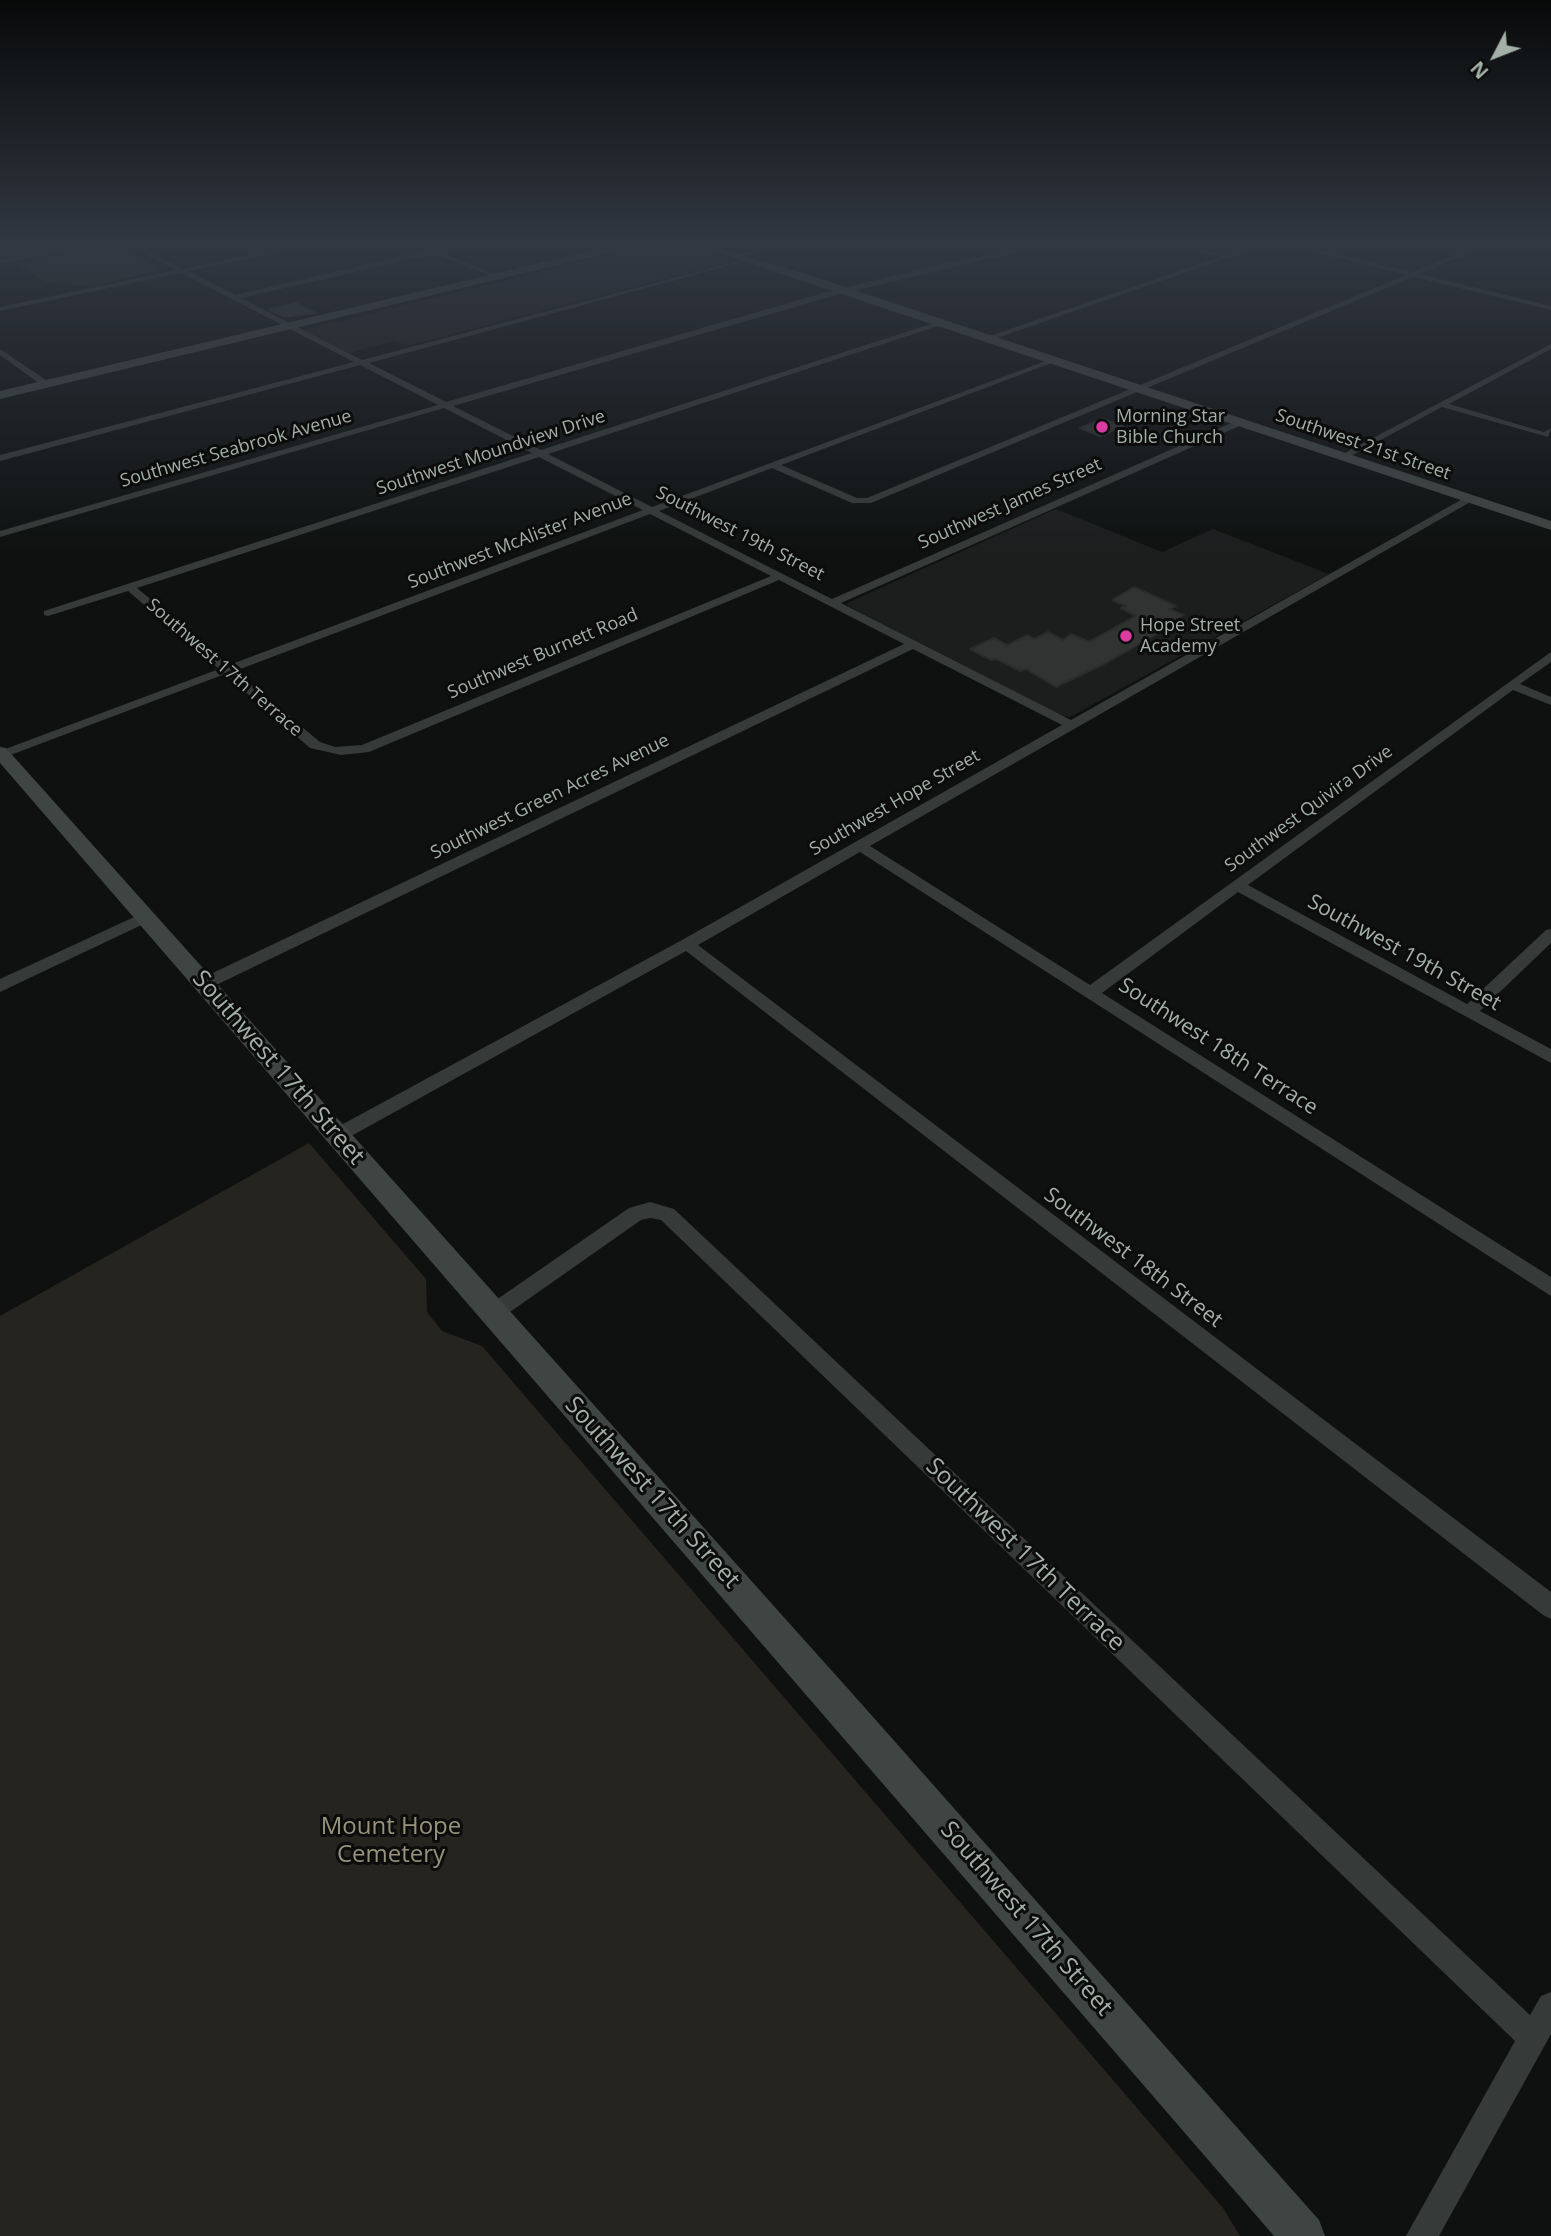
<!DOCTYPE html>
<style>
body{margin:0}
#map{position:relative;width:1551px;height:2236px;overflow:hidden;background:#0f1110;font-family:"Open Sans",sans-serif}
canvas{display:block}
.north{position:absolute;left:1460px;top:21px;width:70px;height:70px;-webkit-text-stroke:5px #0b0c0b;paint-order:stroke;rotate:228deg;font-size:19px;font-weight:700;line-height:28px;text-align:center;color:#a2b0a8}
.north::after{content:'';display:block;margin:auto;width:24px;height:32px;background:#a2b0a8;clip-path:polygon(50% 0,100% 100%,50% 72%,0 100%)}
</style>
<div id="map">
<canvas width="1551" height="2236"></canvas>
<div class="north">N</div>
</div>
<script>
const context = document.querySelector('canvas').getContext('2d');
context.lineJoin = 'round';
function fill(path, color) { context.fillStyle = color; context.fill(path, 'evenodd'); }
function strokePath(path, color, width, dash) { context.strokeStyle = color; context.lineWidth = width; context.lineCap = dash ? 'butt' : 'round'; context.setLineDash(dash || []); context.stroke(path); }
function write(font, color, halo, rows, align = 'center') {
  context.font = font + ' "Open Sans",sans-serif'; context.lineWidth = 6; context.setLineDash([]); context.textBaseline = 'middle'; context.strokeStyle = halo; context.fillStyle = color; for (const [text, x, y, turn = 0] of rows) {
    context.save(); context.translate(x, y); context.rotate((+turn || 0) * Math.PI / 180); context.textAlign = isNaN(turn) ? turn : align; if (halo) context.strokeText(text, 0, 0); context.fillText(text, 0, 0); context.restore();
  }
}
const built = new Path2D(`
 M31 244H102L0 264V250Z
 M652 244H686L734 261 406 346 395 341 349 353 303 330Z
 M1056 509 1162 552 1213 529 1329 574 1070 717 1055 713 848 606 847 603Z`);
const green = new Path2D(`
 M105 244H113L162 270 89 287 46 282 15 263Z
 M309 1143 426 1279 427 1312 442 1331 482 1346 1223 2208 1240 2236H0V1316Z`);
const building = new Path2D(`
 M296 303 315 313 284 317 269 309Z
 M1103 419 1123 426 1100 436 1080 428Z
 M1134 587 1176 606 1169 609 1184 615 1172 622 1174 624 1108 662 1056 687 1026 669 1020 671 997 659 991 660 970 649 994 638 1007 645 1028 635 1034 639 1048 632 1063 640 1071 634 1089 642 1136 616 1121 608 1126 606 1112 600Z`);
const street = new Path2D(`
 M86 244H98L0 264V260Z
 M127 244H135L183 269 302 244H313L189 271 235 295 432 249 473 244 441 252 495 275V277L434 254 241 298 362 360 749 258 754 259 369 363 446 402 830 291 954 261 1052 244 836 295 453 406 541 450 940 321 947 323 548 454 652 507 1054 358V362L781 465 857 498H867L1406 275 1283 244H1293L1412 272 1481 244H1489L1420 274 1551 306V310L1413 277 871 503H852L772 468 659 511 832 599 1238 420H1244V424L841 603 1071 720 1466 497H1472V501L870 846 1090 985 1551 652V662L1520 684 1551 697V705L1513 690 1248 885 1467 1004 1546 930 1551 929V943L1480 1011 1551 1049V1063L1238 892 1102 993 1551 1277V1296L860 852 698 945 1551 1592V1619L1543 1615 686 951 344 1140H332L329 1135 332 1130 682 940 1062 725 913 649 210 988H198L196 984 198 980 904 644 779 580 369 752 341 755 310 748 225 674 0 759V751L219 669 128 591 48 616 44 615V611L532 453 444 408 0 537V531L438 405 360 365 0 461V455L354 362 181 273 0 311V307L176 270ZM539 457 643 510 229 665 137 588ZM650 514 771 576 362 745 335 747 320 742 235 671Z
 M778 244H788L739 257 736 255Z
 M1173 244 1226 255 1259 244H1268L991 340 984 338 1220 257Z
 M1551 344V349L1449 404 1544 432 1551 428 1548 437 1442 407 1345 459 1337 457Z
 M0 349 49 382V386H43L0 355Z
 M145 912 152 917 150 921 0 992V979Z
 M650 1202 674 1209 1530 2015 1541 1996 1551 1992V2034L1439 2236H1406L1515 2041 661 1220 650 1218 641 1220 500 1319 493 1322 486 1319 483 1313 486 1307 629 1208Z`);
const secondary = new Path2D(`
 M620 244H645L0 399V391Z
 M691 244H705L815 277 1551 521V530Z
 M0 747 6 748 858 1700 1319 2220 1325 2236H1274L0 763Z`);
const markers = [
 [1102,427,7,"#dc3ca2"],
 [1126,636,7,"#dc3ca2"]
];
const farPoinames = [
 ["Morning Star",1116,417],
 ["Bible Church",1116,438],
 ["Hope Street",1140,626],
 ["Academy",1140,647]
];
const farStreetnames = [
 ["Southwest 21st Street",1363,445,19],
 ["Southwest Seabrook Avenue",236,449,-16],
 ["Southwest Moundview Drive",491,453,-18],
 ["Southwest James Street",1010,504,-24],
 ["Southwest 19th Street",740,534,27],
 ["Southwest McAlister Avenue",520,541,-21],
 ["Southwest Burnett Road",543,654,-23],
 ["Southwest 17th Terrace",224,668,41],
 ["Southwest Green Acres Avenue",550,797,-26],
 ["Southwest Hope Street",895,803,-30],
 ["Southwest Quivira Drive",1309,809,-36]
];
const streetNames = [
 ["Southwest 19th Street",1404,953,29],
 ["Southwest 18th Terrace",1218,1047,33],
 ["Southwest 18th Street",1133,1258,37]
];
const nearStreetnames = [
 ["Southwest 17th Street",278,1068,49],
 ["Southwest 17th Street",652,1493,48],
 ["Southwest 17th Terrace",1025,1555,44],
 ["Southwest 17th Street",1026,1919,49]
];
const nearParknames = [
 ["Mount Hope",391,1827],
 ["Cemetery",391,1855]
];
fill(built, '#1c1d1d');
fill(green, '#25241e');
fill(building, '#303331');
strokePath(building, '#2a2c2c', 2);
fill(street, '#363a38');
fill(secondary, '#3f4542');
const sky = context.createLinearGradient(0, 0, 0, 557);
sky.addColorStop(0, '#080909');
sky.addColorStop(0.44, '#313842');
sky.addColorStop(1, '#31384200');
context.fillStyle = sky;
context.fillRect(0, 0, 1551, 557);
for (const [x, y, r, color] of markers) { const dot = new Path2D(); dot.arc(x, y, r, 0, 2 * Math.PI); context.fillStyle = color; context.fill(dot); strokePath(dot, '#0b0c0b', 2.5); }
write('18px', '#a2b0a8', '#0b0c0b', farPoinames, 'left');
write('18px', '#a2b0a8', '#0b0c0b', farStreetnames);
write('21px', '#a2b0a8', '#0b0c0b', streetNames);
write('24px', '#a2b0a8', '#0b0c0b', nearStreetnames);
write('24px', '#99927b', '#0b0c0b', nearParknames);
</script>
